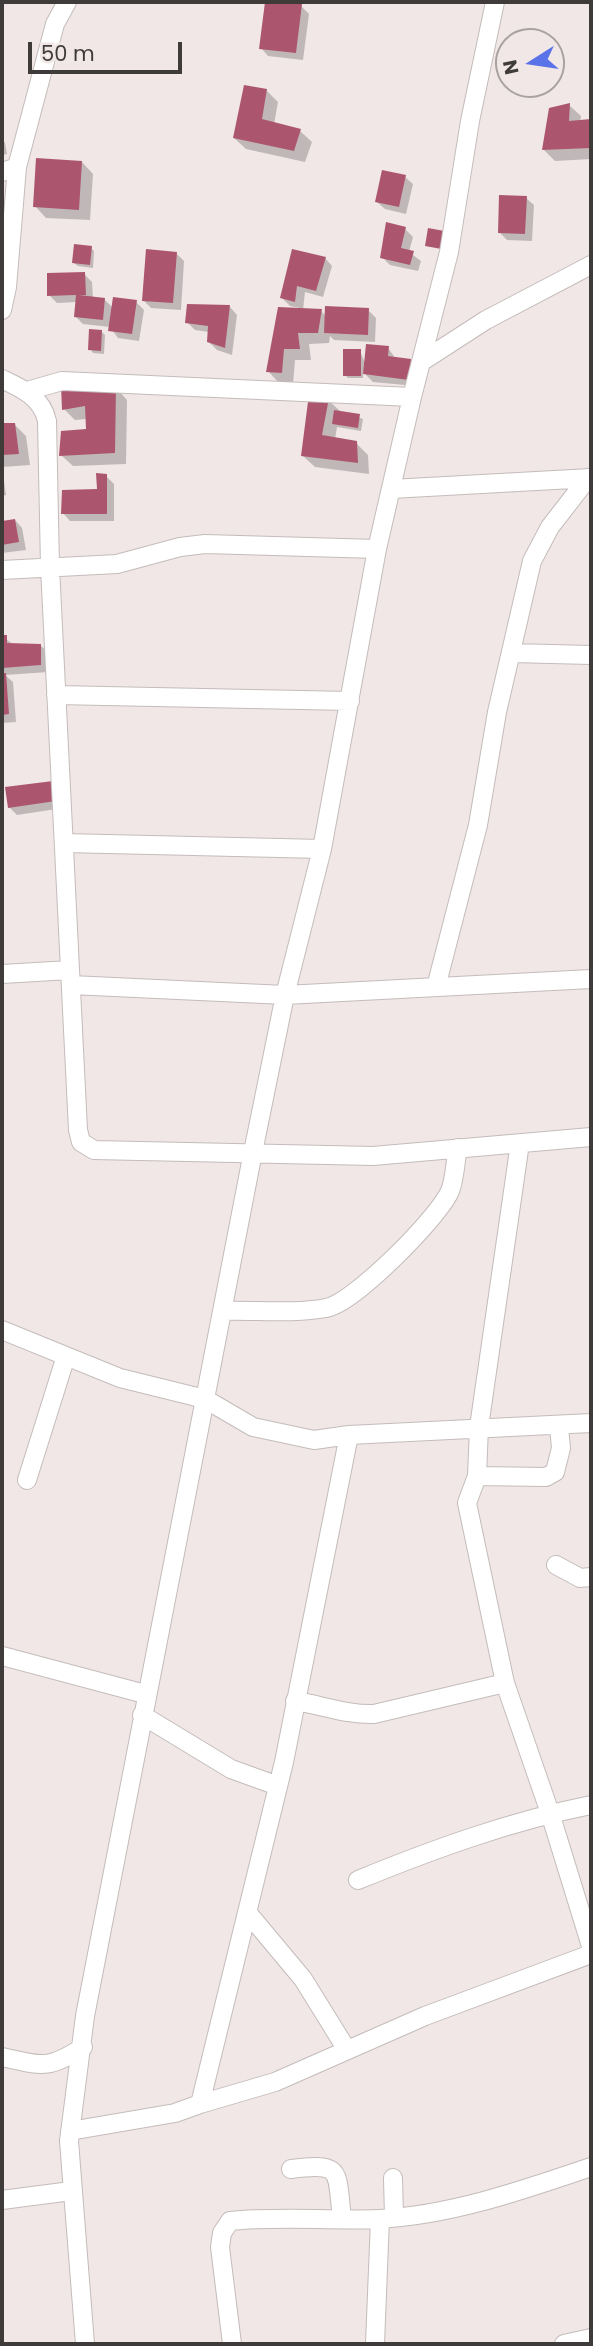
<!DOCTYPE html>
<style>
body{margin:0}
#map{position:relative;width:593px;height:2346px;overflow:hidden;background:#f0e7e6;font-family:Poppins,sans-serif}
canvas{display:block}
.frame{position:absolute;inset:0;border:4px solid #3e3b3a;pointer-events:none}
.north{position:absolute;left:495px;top:28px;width:70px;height:70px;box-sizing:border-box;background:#f0e7e6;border:2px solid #a9a2a1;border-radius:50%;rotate:258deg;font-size:19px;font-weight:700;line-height:28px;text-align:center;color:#3e3b3a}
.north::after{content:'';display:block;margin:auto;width:24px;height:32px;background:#5a73e9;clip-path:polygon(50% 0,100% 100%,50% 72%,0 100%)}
.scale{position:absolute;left:28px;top:42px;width:154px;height:32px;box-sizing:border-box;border:4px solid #3e3b3a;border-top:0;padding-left:9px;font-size:21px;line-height:24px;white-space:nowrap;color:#3e3b3a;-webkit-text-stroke:5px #f0e7e6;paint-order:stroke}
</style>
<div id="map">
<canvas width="593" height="2346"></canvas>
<div class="frame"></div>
<div class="north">N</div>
<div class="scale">50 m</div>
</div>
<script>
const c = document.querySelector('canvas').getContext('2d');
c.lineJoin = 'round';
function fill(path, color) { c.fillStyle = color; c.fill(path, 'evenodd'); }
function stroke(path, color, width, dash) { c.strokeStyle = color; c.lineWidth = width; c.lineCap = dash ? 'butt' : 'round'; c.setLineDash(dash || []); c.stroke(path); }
const shadow = new Path2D(`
 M267,2L301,6L309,14L303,60L268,56L261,48Z
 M266,90L278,102L274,124L300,131L312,142L305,162L246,149L234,138Z
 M569,105L581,116L580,122L591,121V159L555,161L544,150Z
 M2,139L5,143L7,154L2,155Z
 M82,162L93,174L90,220L46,218L35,206Z
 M405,177L413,184L406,214L385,209L377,202Z
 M526,198L534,205L532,241L507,240L499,232Z
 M405,229L413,237L409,252L421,261L418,271L390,265L382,257Z
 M91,248L94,251L93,268L78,266L74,263Z
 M177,254L184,261L181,310L151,308L143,300Z
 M325,258L332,266L323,297L305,292L303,310L321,311L327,317L368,310L376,318L375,342L334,340L330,336L329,343L309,344L311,360H295L293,384L279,383L268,371L300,308L290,306L282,298Z
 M84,274L92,282L93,299L105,300L113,308L136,302L144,310L139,341L118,338L110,327L83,324L76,317L77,302L57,303L49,295Z
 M230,307L237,315L232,355L217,350L209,342V332L195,330L187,322Z
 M102,332L105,335L104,354L93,353L90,349Z
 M388,348L396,359L410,361L418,368L416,386L373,382L363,372V378H348L345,375L360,351L366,365Z
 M116,388L127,400L126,464L73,466L61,455L88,431L87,419L75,420L64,409Z
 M328,400L340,411L363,419L361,431L337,427L335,439L356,443L368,455L369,474L315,467L303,456Z
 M14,424L26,436L30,465L2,467L6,495L2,496V425Z
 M106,476L114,484V521H70L63,513L99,491Z
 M15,520L22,528L26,550L2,553V522Z
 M2,636L14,645L41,646L49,653L48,672L5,675L13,682L16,722L2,723Z
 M61,790L63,808L17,815L9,807Z`);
const building = new Path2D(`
 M265,2L302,4L296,53L259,49Z
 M244,85L267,89L262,119L301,129L294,151L233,138Z
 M570,103L569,121L591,119V148L542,150L549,108Z
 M36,158L82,161L79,210L33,207Z
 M382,170L406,175L399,207L375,202Z
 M499,195L527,196L525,234L498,233Z
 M386,222L406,227L401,248L414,251L410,265L380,258Z
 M428,228L450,232L447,250L425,246Z
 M74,244L92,246L90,265L72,263Z
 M146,249L177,252L173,303L142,301Z
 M292,249L326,257L316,291L297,286L295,302L280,298Z
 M85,272L86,295H79L105,298L103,320L74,317L76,295L47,296V273Z
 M113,297L137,300L132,334L108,331Z
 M187,304L230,305L225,348L207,342L208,326L185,323Z
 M325,306L369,308L368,335L324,333Z
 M278,307L322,309L318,333H298L300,349H284L282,373L266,372Z
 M89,329L102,330L101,351L88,350Z
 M366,344L389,346L388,356L411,359L409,380L363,374Z
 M343,349H361V376H343Z
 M61,385L116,387L115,453L59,456L61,431L86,429L85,406L62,410Z
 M309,394L329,398L322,435L357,441L358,463L301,456Z
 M334,410L360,414L358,428L332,424Z
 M2,423H15L19,454L2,455Z
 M96,473L107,474V514H61L62,490L97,489Z
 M15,519L19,542L2,545V521Z
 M2,635H7V643L41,644V665L2,668Z
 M2,673H6L9,714L2,715Z
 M53,781L56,801L8,808L5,787Z`);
const street = new Path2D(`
 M2,172L17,167L55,24L67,2
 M2,310L7,287L17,167
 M421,362L486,320L591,265
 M2,379C21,388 42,397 47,421L50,567L78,1130L81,1142L94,1150L373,1156L591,1137
 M27,391L62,381L412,397
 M391,489L591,478
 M2,570L117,564L180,547L205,544L377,549
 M511,653L591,655
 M56,695L350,701
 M64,843L322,849
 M2,974L70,970
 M71,985L285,995L591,979
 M436,987L478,825L497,712L532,561L550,527L588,478
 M223,1311C256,1310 293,1314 326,1308C353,1304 439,1217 450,1191C455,1179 455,1162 458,1148
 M2,1330L120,1378L205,1399L253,1427L314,1440L349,1435L591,1423
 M559,1427L561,1448L555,1472L546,1477L477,1476L467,1503L505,1683L550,1813L591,1946
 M477,1476L479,1427L520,1143
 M27,1480L66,1356
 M556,1565L580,1578L591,1577
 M2,1656L145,1694
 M295,1701C321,1705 348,1715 374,1714L505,1683
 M142,1715L231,1769L278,1786
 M358,1880C434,1849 511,1821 591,1805
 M247,1912L303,1979L347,2050
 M2,2057C40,2065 47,2071 83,2047
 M200,2104L275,2082L425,2016L591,1954
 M70,2131L175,2113L200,2104L284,1762L349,1435
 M291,2169C344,2162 336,2171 342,2218
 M393,2178L394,2217
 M2,2200L71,2191
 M85,2344L69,2141L85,2016L253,1152L285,995L322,849L377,549L412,397L449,252L470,121L495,2
 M232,2344L220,2247L222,2233L230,2221C280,2216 330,2221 379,2219C452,2215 523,2190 591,2167
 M375,2344L380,2219
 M564,2344L591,2338`);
fill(shadow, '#0003');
fill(building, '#ac556f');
stroke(street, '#c4bcbb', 20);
stroke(street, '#fff', 18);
</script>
